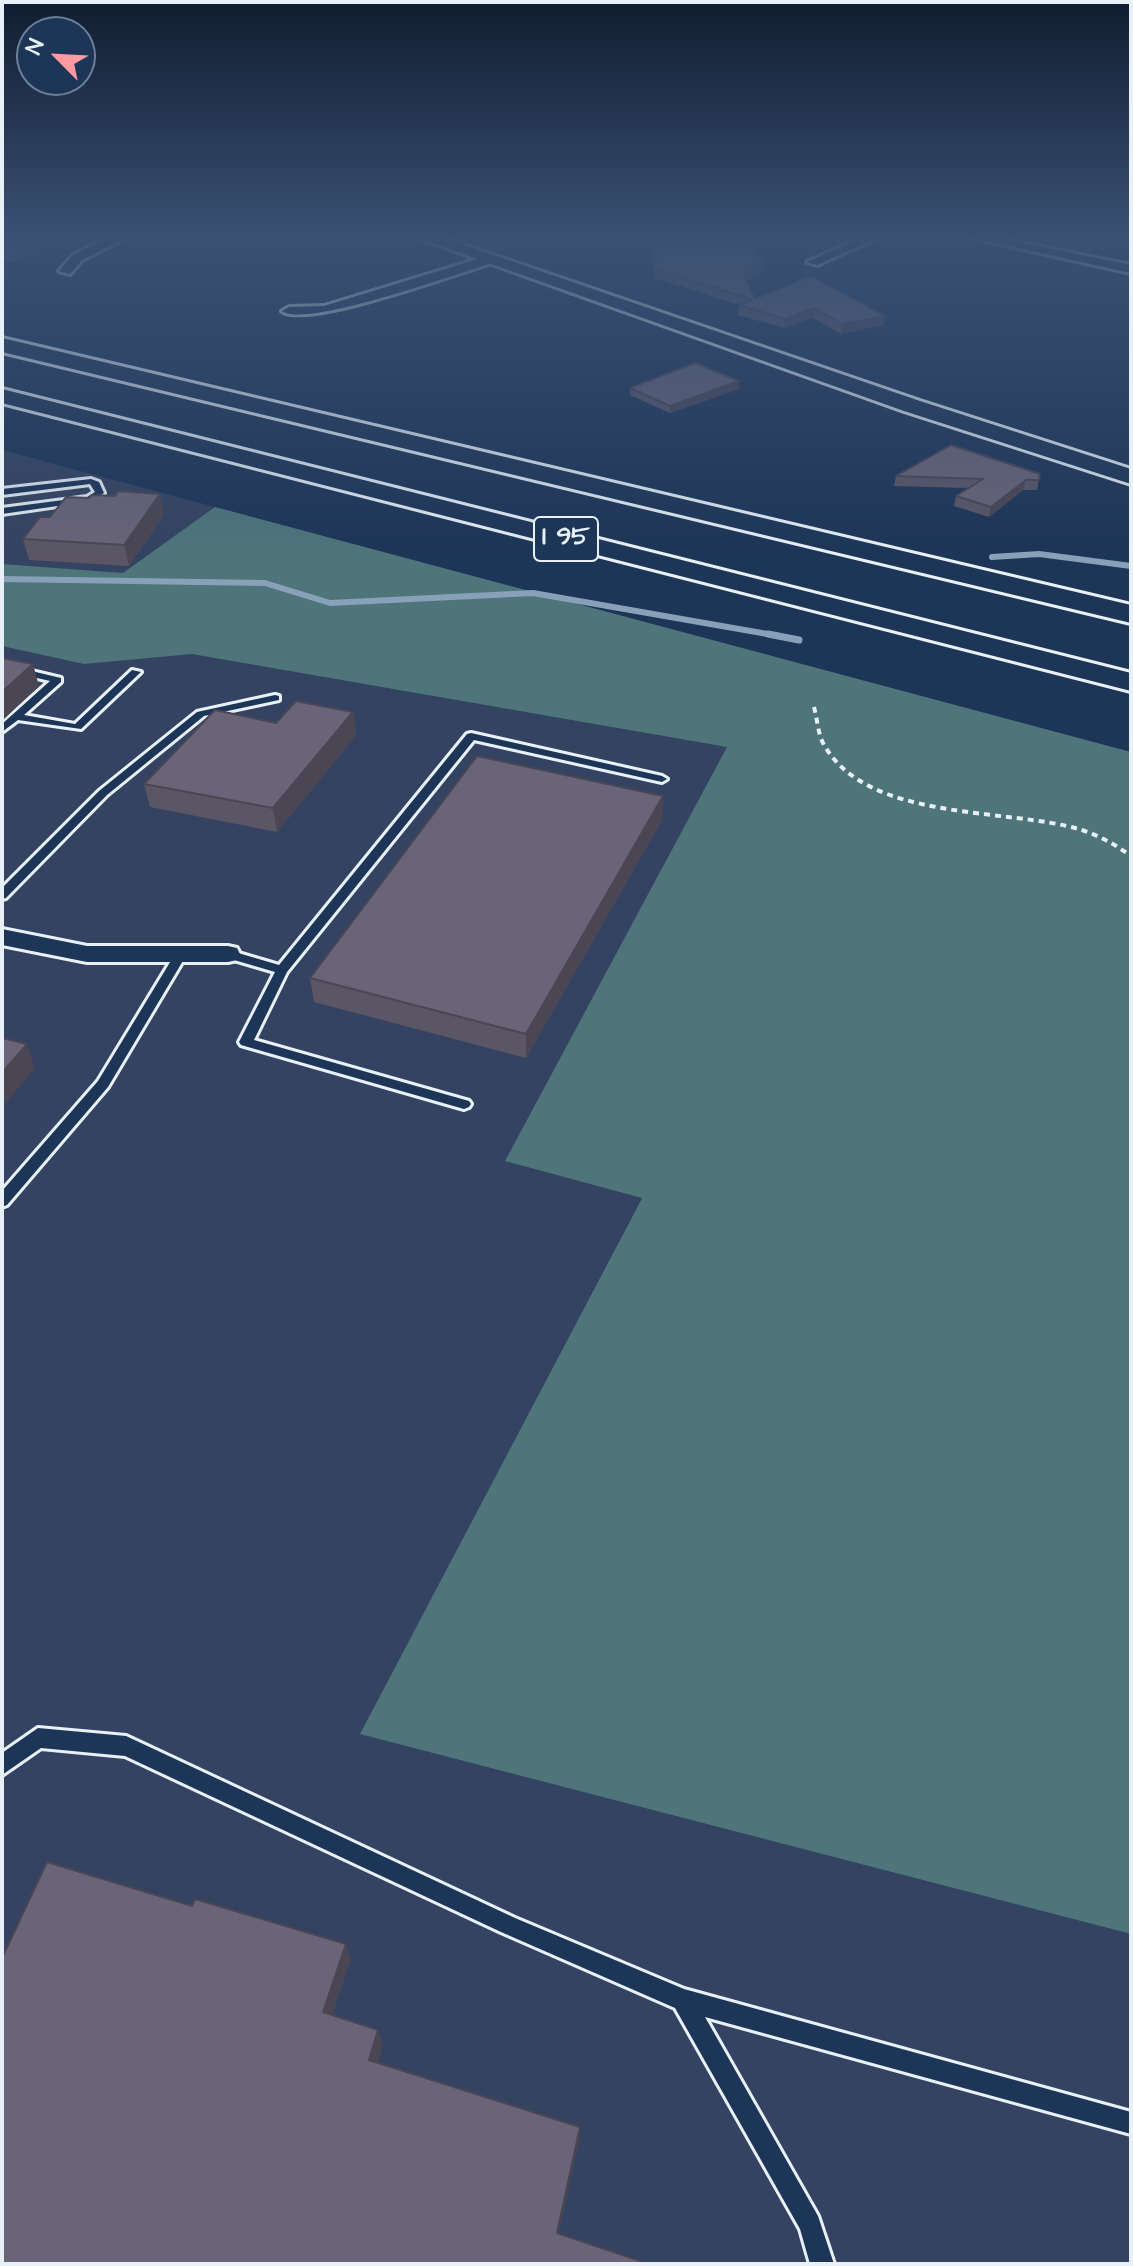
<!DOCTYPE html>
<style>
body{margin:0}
#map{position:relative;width:1133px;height:2266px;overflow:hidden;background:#1d3557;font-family:"Architects Daughter",sans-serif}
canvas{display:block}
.frame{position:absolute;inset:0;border:4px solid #e8f1f8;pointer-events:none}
.north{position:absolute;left:16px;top:16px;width:80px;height:80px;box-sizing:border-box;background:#1d3557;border:2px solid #6e8097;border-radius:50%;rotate:294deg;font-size:22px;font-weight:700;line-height:32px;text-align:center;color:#e8f1f8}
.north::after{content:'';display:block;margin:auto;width:28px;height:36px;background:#ff9aa2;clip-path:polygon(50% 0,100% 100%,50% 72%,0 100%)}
</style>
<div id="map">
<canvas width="1133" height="2266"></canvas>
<div class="frame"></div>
<div class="north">N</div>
</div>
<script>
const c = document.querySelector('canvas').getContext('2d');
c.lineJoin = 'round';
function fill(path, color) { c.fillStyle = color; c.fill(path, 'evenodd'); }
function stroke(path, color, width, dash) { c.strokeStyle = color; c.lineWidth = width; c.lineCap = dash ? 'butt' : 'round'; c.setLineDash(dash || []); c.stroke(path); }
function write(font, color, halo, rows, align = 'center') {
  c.font = font + ' "Architects Daughter",sans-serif'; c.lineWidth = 8; c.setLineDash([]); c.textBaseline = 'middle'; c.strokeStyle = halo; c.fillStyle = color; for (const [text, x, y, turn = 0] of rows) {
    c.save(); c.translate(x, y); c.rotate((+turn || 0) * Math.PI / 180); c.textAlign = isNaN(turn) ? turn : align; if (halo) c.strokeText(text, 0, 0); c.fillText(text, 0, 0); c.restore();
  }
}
const built = new Path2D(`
 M2,450L776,657L506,1161L642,1197L361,1733L1131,1934V2264H2Z`);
const green = new Path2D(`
 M215,507L1131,752V1934L360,1734L642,1198L505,1161L727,747L192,654L84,664L2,646V564L123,573Z`);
const streamFar1 = new Path2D(`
 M992,557L1039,554L1131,566
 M2,579L265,583L330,603L533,593L779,636`);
const stream = new Path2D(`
 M768,634L799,640`);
const path = new Path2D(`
 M814,707C817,718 818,733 823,743C866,823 1008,807 1082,830C1100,836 1116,845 1131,856`);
const service = new Path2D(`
 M91,479L99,482L104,493L92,501L2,514V508L87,497L95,492L90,484L2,495V489Z
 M2,664L61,678V682L24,715L75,724L132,670L141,672L81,729L18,720L2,732V724L50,681L2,670Z
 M275,695L279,696V700L204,716L107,795L6,898L2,899V888L99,791L197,712Z
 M471,733L662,776L667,779L662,782L474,740L287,972L254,1040L469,1101L471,1104L469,1107L464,1109L241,1045L239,1042L275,972L224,957L222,954L224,951L228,950L279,965L467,734Z
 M181,950L187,954L108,1087L7,1205L2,1207V1191L98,1081L175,954Z
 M38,1728L126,1736L515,1918L684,1989L1131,2112V2134L705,2017L818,2216L834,2264H810L800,2229L675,2008L501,1932L125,1756L41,1748L2,1775V1753Z`);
const minor = new Path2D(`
 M115,236H130L82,260L70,274L59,271L74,254Z
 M865,236H881L817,265L807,262Z
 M965,236H987L1131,265V273Z
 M491,255L495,256V262C461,272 306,329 282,311L289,307L324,306Z
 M2,929L87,946H228L237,948L240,954L237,960L228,962H87L2,945Z`);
const secondary = new Path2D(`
 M413,236H438L920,401L1131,469V484L904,411Z`);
const motorway = new Path2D(`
 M2,338L1131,605V623L2,352Z
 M2,389L1131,673V691L2,403Z`);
const wall = new Path2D(`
 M2,236H74L13,263L2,261Z
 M649,236H747L755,255L766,261L765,270L747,281L755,299L811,276L884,325L841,334L813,318L784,328L738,315L739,305L655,278Z
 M630,388L739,389L670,413L630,395Z
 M1040,474L1037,490H1023L989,517L954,506L956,496L968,488L894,486L896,476Z
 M164,514L129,566L29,560L23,539L50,517Z
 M353,712L356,735L277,832L150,807L144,784L276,723Z
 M663,796L662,820L526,1058L314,1002L310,978Z`);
const shadedWall = new Path2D(`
 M58,236H74L13,263L12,256Z
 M756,245L755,254L750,251Z
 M766,261L765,270L742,283L743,274Z
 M814,308L813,318L784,328L785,319Z
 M885,316L884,325L841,334L842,324Z
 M739,381V389L670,413V406Z
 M1026,480L1023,490L989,517L991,507Z
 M160,494L164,514L129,566L124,545Z
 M33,664L39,686L2,721V692Z
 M353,712L356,735L277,832L273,808Z
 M663,796L662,820L526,1058V1034Z
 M27,1044L35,1068L2,1108V1073Z
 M346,1944L351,1959L329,2025L323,2012Z
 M378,2030L383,2043L375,2073L369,2060Z
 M580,2127V2137L557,2241V2233Z`);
const building = new Path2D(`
 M2,236H58L12,256L2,254Z
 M651,236H747L756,245L750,251L766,261L743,274L755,299L811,276L885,316L842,324L814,308L785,319L739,305L752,300L656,268Z
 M695,363L739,381L670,406L630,388Z
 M951,445L1040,474L1039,480H1026L991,507L956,496L983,479L896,476Z
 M118,491L160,494L124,545L23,539L40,517H50L66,497L89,498L92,495L115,496Z
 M2,658L33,664L2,692Z
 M296,701L353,712L273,808L144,784L215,710L276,723Z
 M477,756L663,796L526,1034L310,978Z
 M2,1038L27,1044L2,1073Z
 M47,1862L192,1906L195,1899L346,1944L323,2012L378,2030L369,2060L580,2127L557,2233L649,2264H2V1958Z`);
const shields = [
 [566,539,64]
];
const shieldNames = [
 ["I 95",566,539]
];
fill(built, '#344361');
fill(green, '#4d757a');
stroke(streamFar1, '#89a0b9', 6);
stroke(stream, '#89a0b9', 7);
stroke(service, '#e8f1f8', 6);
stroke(minor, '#e8f1f8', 6);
stroke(secondary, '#e8f1f8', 6);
stroke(motorway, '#e8f1f8', 6);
stroke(path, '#e8f1f8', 4, [6, 5]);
fill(service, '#1d3557');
fill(minor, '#1d3557');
fill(secondary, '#1d3557');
fill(motorway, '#1d3557');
fill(wall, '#5a5666');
fill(shadedWall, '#4a4653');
fill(building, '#696477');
stroke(building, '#4a4653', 2);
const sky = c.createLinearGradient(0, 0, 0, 553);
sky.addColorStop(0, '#101d30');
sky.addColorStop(0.43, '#3a5174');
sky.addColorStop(1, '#3a517400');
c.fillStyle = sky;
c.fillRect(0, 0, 1133, 553);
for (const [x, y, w] of shields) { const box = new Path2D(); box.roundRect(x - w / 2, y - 22, w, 44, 6); c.fillStyle = '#1d3557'; c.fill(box); stroke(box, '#e8f1f8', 2); }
write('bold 26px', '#e8f1f8', null, shieldNames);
</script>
